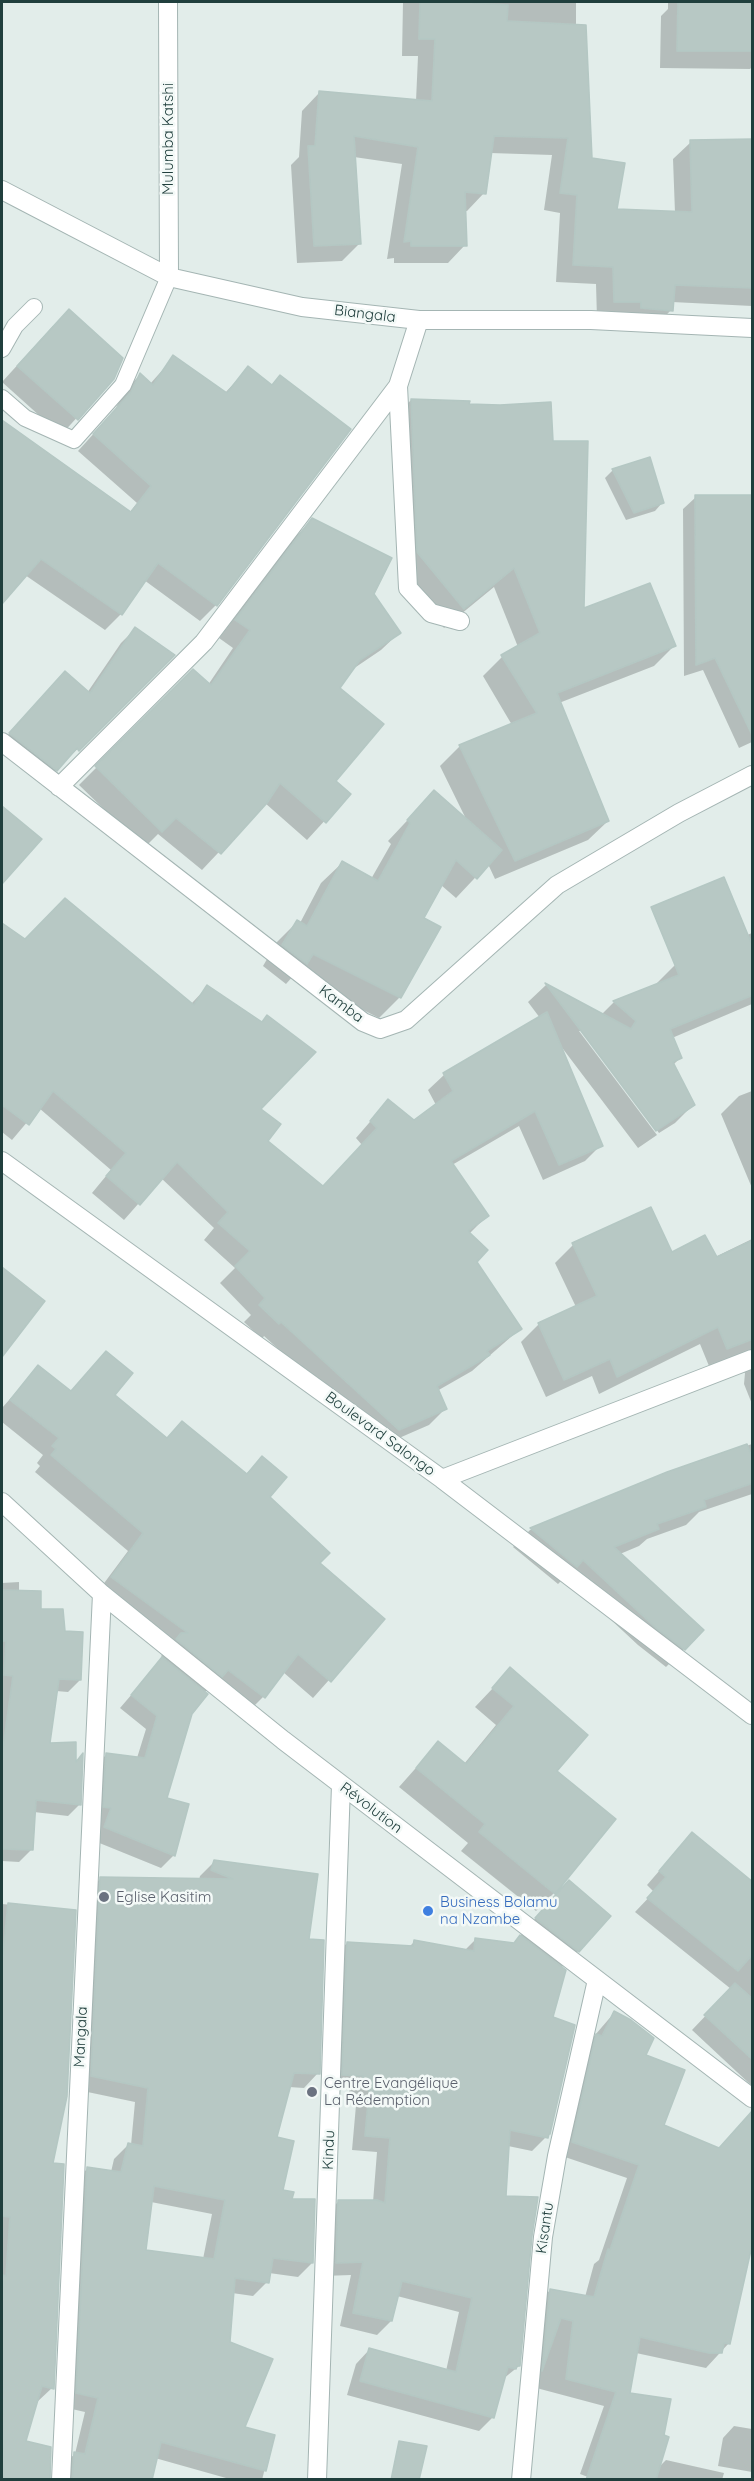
<!DOCTYPE html>
<meta charset="utf-8">
<style>
body{margin:0}
#map{position:relative;width:754px;height:2481px;overflow:hidden;background:#e2edea;font-family:Quicksand,sans-serif}
canvas{display:block}
.frame{position:absolute;inset:0;border:3px solid #203f3d;pointer-events:none}
</style>
<div id="map">
<canvas width="754" height="2481"></canvas>
<div class="frame"></div>
</div>
<script>
const c = document.querySelector('canvas').getContext('2d');
c.lineJoin = 'round';
function fill(path, color) { c.fillStyle = color; c.fill(path, 'evenodd'); }
function stroke(path, color, width, dash) { c.strokeStyle = color; c.lineWidth = width; c.lineCap = dash ? 'butt' : 'round'; c.setLineDash(dash || []); c.stroke(path); }
function write(font, color, halo, rows, align = 'center') {
  c.font = font + ' Quicksand,sans-serif'; c.lineWidth = 5; c.setLineDash([]); c.textBaseline = 'middle'; c.strokeStyle = halo; c.fillStyle = color; for (const [text, x, y, turn = 0] of rows) {
    c.save(); c.translate(x, y); c.rotate((+turn || 0) * Math.PI / 180); c.textAlign = isNaN(turn) ? turn : align; if (halo) c.strokeText(text, 0, 0); c.fillText(text, 0, 0); c.restore();
  }
}
const shadow = new Path2D(`
 M403,2H576V26L591,160L616,211L675,213L673,159L691,142L752,141V306L672,302L671,310L654,328L597,319L596,284L556,282L560,213L544,210L552,155L490,153L484,193L467,211H464L465,245L448,263H394V258L387,259L402,164L354,157L360,243L342,261L297,263L291,165L299,157L302,111L319,93L416,101L418,56H402Z
 M668,2H752V67L750,69L660,68L661,16L668,9Z
 M53,326L113,378L61,435L2,382Z
 M174,357L225,393L248,368L271,386L349,429L216,605L200,621L144,580L121,614L105,630L25,575L2,602V422L129,513L137,503L78,451L115,410L124,391L140,375L150,384Z
 M411,400L468,406L551,443L583,610L674,646L654,666L559,703L608,821L588,840L495,879L488,864L456,898L441,885L422,918L439,928L400,997L379,1018L294,975L286,984L263,966L277,942L297,922L300,923L321,883L342,863L371,879L391,844L388,841L434,792L467,821L440,766L460,746L512,725L483,676L502,657L518,647L494,587L444,628L398,572L392,420Z
 M613,470L662,503L655,511L626,520L605,478Z
 M696,497L752,498V742L739,748L703,670L684,676L683,509Z
 M312,520L372,594L399,633L381,650L350,671L338,688L334,781L349,794L307,840L265,803L202,870L158,834L144,848L79,785L193,671L208,685L233,648L219,638L295,537Z
 M135,629L173,655L42,784L2,742L51,687L87,693L121,643Z
 M2,808L40,839L2,882Z
 M2,925L25,940L191,1004L207,987L258,1110L266,1141L322,1187L362,1145L356,1138L388,1101L413,1122L436,1105L428,1090L444,1075L540,1018L528,1002L546,985L601,1015L614,1002L658,985L657,983L675,965L752,933V1004L672,1038L680,1058L673,1065L693,1105L675,1123L659,1133L583,1031H579L657,1135L638,1148L560,1045L601,1145L585,1161L543,1180L519,1126L452,1165L487,1216L469,1234L475,1262L520,1329L472,1371L437,1391L445,1409L429,1425L383,1445L264,1336L262,1339L244,1322L251,1315L220,1283L235,1268L204,1240L214,1228L161,1178L124,1220L92,1193L111,1170L39,1108L12,1140L2,1132Z
 M752,1091V1188L721,1114L739,1096Z
 M752,1239V1404L744,1384L745,1373L736,1366H709L700,1344L599,1394L592,1376L546,1397L521,1342L539,1324L576,1307L555,1263L573,1245L715,1257Z
 M2,1269L43,1302L2,1353Z
 M106,1353L112,1395L166,1439L182,1423L245,1475L262,1458L268,1497L318,1564L383,1619L313,1698L283,1672L263,1697L247,1713L211,1686L204,1693L191,1713L165,1799L174,1855L161,1868L92,1840L94,1767L106,1755L137,1758L146,1729L120,1708L163,1658L161,1656L165,1652L96,1594L128,1551L35,1472L40,1466L37,1463L43,1455L2,1422V1408L38,1367L70,1392Z
 M752,1444V1494L699,1512L686,1525L647,1539L639,1546L620,1554L684,1649L666,1667L638,1645L565,1577L558,1584L513,1547L530,1530L668,1473Z
 M19,1582V1592L63,1633L80,1680L68,1692L56,1691L48,1744L75,1764L80,1804L68,1816L34,1812L31,1850L19,1862L2,1861V1583Z
 M511,1669L555,1771L554,1893L536,1911L461,1851L468,1843L399,1787L438,1743L464,1764L496,1725L475,1707Z
 M679,1848L752,1933V2086L692,2030L731,1989L635,1912L654,1892L647,1885Z
 M214,1862L307,1941L318,2073L304,2088L289,2087L275,2138L281,2191L290,2200L312,2263L298,2277L269,2273L267,2282L253,2296L232,2293L228,2343L243,2428L273,2436L262,2480H226V2478L155,2458L150,2480H60V2467L75,2454L85,2412L63,2407L73,2183L87,2169L111,2172L114,2159L128,2145H131L135,2102L78,2090L87,1892L101,1878L199,1880L200,1876ZM151,2202L212,2214L203,2259L144,2251Z
 M554,1897L578,1951L561,1968L551,2017L546,2137L532,2151L508,2146L505,2197L530,2236L519,2366L503,2379L493,2417L479,2431L347,2395L356,2364L369,2350L446,2371L459,2312L397,2296L391,2321L377,2335L340,2326L351,2275L323,2276L325,2215L339,2201L373,2202L377,2152L352,2150L357,2094L349,2093V2089L329,2088L334,1957L347,1943L409,1947L415,1941L464,1951L475,1940L513,1944Z
 M2,1904L75,1911L51,2164L52,2388L36,2403L25,2443L49,2480H2Z
 M614,2013L644,2056L662,2126L718,2149L752,2112V2249L748,2254L729,2343L706,2368L636,2353L628,2394L658,2468L666,2460L724,2473L722,2480H596L580,2474L604,2406L529,2386L537,2304L550,2290L585,2297L594,2264L599,2260L627,2178L559,2155L583,2049Z
 M734,2426L752,2429V2472L718,2466L723,2438Z`);
const building = new Path2D(`
 M420,2H473V3L508,5L507,21L586,25L592,158L625,163L617,209L692,212L690,140L753,139V288L675,285L673,311L641,308V302H614L613,267L573,265L577,195L560,193L568,138L494,136L486,194L465,192L467,246H411V241L404,242L418,147L354,136L361,244L314,246L308,146H315L319,91L432,101L435,39H419Z
 M678,2H753V51H677Z
 M69,309L123,358L114,379L78,420L17,366Z
 M173,355L227,393L248,366L272,385L280,375L351,429L217,606L158,563L122,615L41,559L2,604V420L131,512L151,486L93,434L131,392L140,373L153,385Z
 M411,399L470,401L469,404L500,405L551,402L553,441H588L584,608L650,583L676,646L557,693L609,821L515,861L459,745L537,713L501,655L540,633L514,568L464,609L417,552Z
 M650,457L664,503L634,513L612,469Z
 M695,495H753V737L715,658L696,665Z
 M312,518L392,558L374,594L401,633L360,660L340,688L384,724L336,781L351,794L326,823L280,783L267,803L221,854L176,818L162,832L95,766L193,669L211,685L250,630L235,620Z
 M135,627L175,655L79,751L77,748L57,771L9,733L65,671L90,693Z
 M434,790L502,850L477,879L456,860L424,918L441,927L401,998L313,954L307,964L282,945L297,920L307,926L342,861L378,881L410,823L407,820Z
 M2,806L42,839L2,884Z
 M724,877L753,947V995L670,1029L682,1058L673,1062L695,1105L656,1131L545,983L631,1029L636,1021L613,1001L679,975L651,907Z
 M65,898L194,1005L207,985L262,1022L267,1015L316,1052L261,1109L281,1124L268,1141L323,1186L377,1128L370,1121L388,1099L414,1120L453,1091L443,1073L547,1012L603,1146L559,1165L535,1111L451,1161L489,1216L468,1231L488,1250L477,1262L522,1329L487,1351L490,1355L437,1386L447,1409L399,1430L281,1322L279,1324L259,1305L265,1298L235,1266L250,1251L218,1223L228,1212L177,1162L140,1205L106,1176L126,1153L53,1091L29,1125L2,1105V923L25,939Z
 M651,1207L672,1252L705,1235L717,1257L753,1240V1339L727,1349L718,1327L617,1377L610,1359L564,1380L538,1323L597,1296L572,1243Z
 M2,1267L45,1301L2,1357Z
 M106,1351L133,1373L115,1395L167,1438L182,1421L247,1474L262,1456L287,1477L270,1497L330,1553L320,1563L385,1619L331,1682L298,1654L265,1698L228,1670L222,1677L176,1639L181,1633H188L111,1577L143,1533L51,1455L56,1449L52,1446L59,1438L10,1400L38,1365L71,1391Z
 M747,1444L753,1460V1483L704,1500L706,1507L657,1524L659,1529L614,1547L704,1630L685,1650L656,1628L583,1560L577,1567L530,1528L667,1472Z
 M2,1590L41,1591V1609H63L65,1631L83,1632L81,1680L59,1679L50,1743L76,1742V1762L83,1753L81,1805L36,1800L33,1850L2,1849V1755L13,1676L4,1675L6,1641H2Z
 M162,1657L208,1694L192,1714L167,1798L189,1804L175,1856L104,1827L111,1808L103,1807L106,1753L145,1758L157,1716L131,1695Z
 M510,1667L588,1735L557,1771L616,1819L555,1894L479,1832L485,1824L416,1768L438,1741L466,1764L514,1706L492,1688Z
 M692,1832L753,1882V1954L738,1971L647,1898L666,1877L659,1871Z
 M214,1860L318,1874L309,1939L324,1940L320,2074L294,2073L277,2137L294,2141L283,2190L294,2192L292,2199H315L313,2263L273,2258L269,2283L235,2278L230,2342L273,2359L245,2427L275,2435L266,2471L161,2442L152,2480H72L74,2452L85,2454L98,2398L76,2393L87,2167L121,2172L128,2143L143,2146L148,2088L91,2076L100,1877L233,1879L211,1870ZM154,2186L225,2200L214,2259L146,2250Z
 M569,1880L611,1916L579,1952L535,1918Z
 M8,1903L76,1910L67,2096L53,2163L64,2164L54,2389L42,2386L26,2441L51,2447L50,2480H2V2275L6,2276L10,2217L2,2216V1953L3,1954Z
 M520,1935L566,1970L553,2017L575,2025L550,2134H549L548,2138L510,2130L506,2196L538,2197L532,2236L520,2366H517L516,2369L508,2367L494,2418L360,2381L369,2348L456,2372L472,2298L402,2281L392,2321L353,2313L363,2262L336,2263L338,2200H377L385,2203L390,2138L365,2136L370,2081L362,2080L363,2076L342,2075L347,1942L413,1946L414,1940L474,1951L475,1938L514,1943Z
 M735,1983L753,1999V2060L704,2015Z
 M614,2011L631,2020L654,2038L646,2055L685,2070L664,2125L719,2148L753,2110V2241L730,2344L724,2343L722,2353H709L640,2337L630,2393L671,2399L664,2435L669,2437L656,2480H586L616,2392L566,2379L573,2321L561,2318L542,2371L550,2289L594,2297L608,2249L610,2250L639,2165L572,2142L596,2034L602,2036Z
 M399,2441L427,2446L419,2480H391Z`);
const service = new Path2D(`
 M2,349L15,326L34,307
 M2,398L25,418L74,440L123,385L169,277`);
const minor = new Path2D(`
 M2,190L169,277
 M398,386L408,588L431,613L460,621
 M2,742L363,1022L380,1029L406,1020L557,885L679,813L752,775
 M59,787L204,642L398,386L419,320
 M2,1161L442,1479L752,1715
 M442,1479L752,1359
 M2,1502L102,1594L283,1740L752,2098
 M61,2480L102,1594
 M317,2480L341,1785
 M521,2480L543,2237L557,2156L597,1980`);
const tertiary = new Path2D(`
 M168,2L169,277L302,307L419,320H591L752,328`);
const markers = [
 [104,1897,6,"#6b7280"],
 [428,1911,6,"#3f7fe0"],
 [312,2092,6,"#6b7280"]
];
const streetNames = [
 ["Mulumba Katshi",168,139,-90],
 ["Biangala",365,314,7],
 ["Kamba",341,1004,37],
 ["Boulevard Salongo",380,1434,36],
 ["Révolution",371,1808,37],
 ["Mangala",81,2037,-87],
 ["Kindu",329,2150,-88],
 ["Kisantu",545,2228,-82]
];
const worshipNames = [
 ["Eglise Kasitim",116,1897],
 ["Centre Evangélique",324,2083],
 ["La Rédemption",324,2100]
];
const shopNames = [
 ["Business Bolamu",440,1902],
 ["na Nzambe",440,1919]
];
fill(shadow, '#0003');
fill(building, '#b7c8c4');
stroke(building, '#b4c7c3', 1.5);
stroke(service, '#a4b5b3', 18);
stroke(minor, '#a4b5b3', 20);
stroke(tertiary, '#a4b5b3', 20);
stroke(service, '#fff', 16);
stroke(minor, '#fff', 18);
stroke(tertiary, '#fff', 18);
for (const [x, y, r, color] of markers) { const dot = new Path2D(); dot.arc(x, y, r, 0, 2 * Math.PI); c.fillStyle = color; c.fill(dot); stroke(dot, '#f3f9f7', 2); }
write('15px', '#203f3d', '#f3f9f7', streetNames);
write('15px', '#5b616d', '#f3f9f7', worshipNames, 'left');
write('15px', '#366cbe', '#f3f9f7', shopNames, 'left');
</script>
